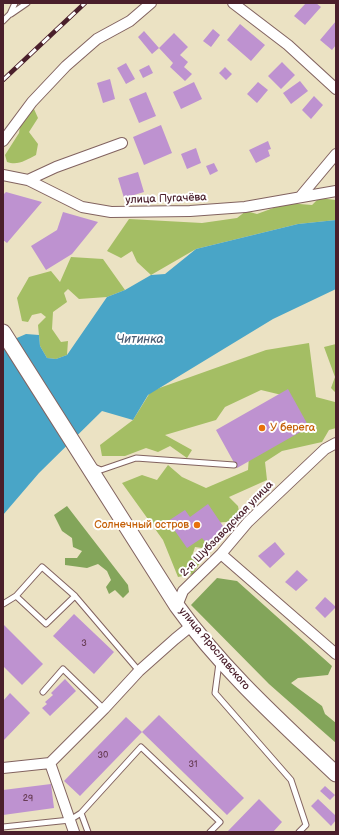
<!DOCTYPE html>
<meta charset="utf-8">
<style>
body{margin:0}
#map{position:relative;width:339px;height:835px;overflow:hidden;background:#ebe2c3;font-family:"Balsamiq Sans",sans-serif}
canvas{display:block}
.frame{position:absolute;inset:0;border:4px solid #4a1f2b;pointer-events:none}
</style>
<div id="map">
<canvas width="339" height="835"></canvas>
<div class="frame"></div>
</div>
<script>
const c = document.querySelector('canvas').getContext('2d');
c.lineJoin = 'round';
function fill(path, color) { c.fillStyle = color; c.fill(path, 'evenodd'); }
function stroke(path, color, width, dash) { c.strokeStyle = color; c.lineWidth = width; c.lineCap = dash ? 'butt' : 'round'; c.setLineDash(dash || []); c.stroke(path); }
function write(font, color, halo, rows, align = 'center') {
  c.font = font + ' "Balsamiq Sans",sans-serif'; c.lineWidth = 4; c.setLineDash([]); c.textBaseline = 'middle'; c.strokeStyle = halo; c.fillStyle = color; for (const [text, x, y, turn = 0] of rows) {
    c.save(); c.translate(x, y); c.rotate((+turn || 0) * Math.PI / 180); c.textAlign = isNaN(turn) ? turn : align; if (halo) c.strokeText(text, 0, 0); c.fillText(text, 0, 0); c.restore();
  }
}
const green = new Path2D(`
 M28,108L34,109L38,118L29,132L38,144L36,155C26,160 18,166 7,162L5,155L19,133L20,126Z
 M319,198L336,200V220L298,224L196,249L151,275L137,262L132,251L121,258L107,251L129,219L202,223L237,218L246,211L257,214L287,203L312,205Z
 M71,257L103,259L125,290L107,297L79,299L68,289L64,293L67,302L53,312L52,329L61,342L68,341L67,355L56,359L47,358L40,346L38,325L46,317L41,313L32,315L28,322L22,321L17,298L29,277L51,271L60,282Z
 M309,343L316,397L335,402L336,407V428L329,430L322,442L282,451L265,462L267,480L229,497L238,506L240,517L235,523C220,520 214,523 205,534L211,541L209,549L195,547L192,556L201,561L193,574L178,577L163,540L122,483L142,475L157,480L168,465L182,477L206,488L248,470L249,456L290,397L261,390L225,407L216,420L165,435L192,450L187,458L170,446L158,452L146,448L125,456H102L100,445L133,420L151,391L266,350Z
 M336,344V393L331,388L335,377L324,347Z`);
const forest = new Path2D(`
 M67,506L128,585L129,592L123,598L115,590L109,594L106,587L111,580L107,571L98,564L87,568L65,565V558H77L82,551L73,547L72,538L62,531L54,515Z
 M217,578L237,581L332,666L328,675L298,678L291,683L322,706L325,714L336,723V743L269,684L191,605Z`);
const water = new Path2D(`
 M336,220V289L273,319L148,395L133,420L102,411L39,473L3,515V344L26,334L39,335L40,346L47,358L56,359L67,355L107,297L125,290L151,275L165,274L196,249L298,224Z`);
const building = new Path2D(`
 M306,3H316L321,7L305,25L294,16Z
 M336,21V45L332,50L320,40Z
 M240,24L265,45L251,61L227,40Z
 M213,29L220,35L211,47L203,41Z
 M144,31L159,48L174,33L188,47L180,55L188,62L184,67L192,74L185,81L170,67L173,63L159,48L152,54L138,37Z
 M282,62L295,75L281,89L268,76Z
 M126,63L135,79L126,84L117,68Z
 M149,65L153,73L143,78L139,70Z
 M225,67L232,74L226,80L219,73Z
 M110,79L115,99L103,103L97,83Z
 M300,81L308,91L291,104L283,93Z
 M194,82L202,99L181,109L173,92Z
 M258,82L268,90L257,103L247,94Z
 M146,92L156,116L139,123L129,99Z
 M314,96L323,105L311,119L302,110Z
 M161,125L172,153L144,165L133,137Z
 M268,141L271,149L268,150L270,156L256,163L249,150Z
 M196,148L201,163L187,169L181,154Z
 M214,163L218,171L210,175L206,166Z
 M138,172L144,192L124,198L118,178Z
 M6,192L42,202L7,243L3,240V193L4,194Z
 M63,212L98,222L72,254L46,270L31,246L57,230Z
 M288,389L309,427L237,468L216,430Z
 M208,504L225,529L206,543L202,538L187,548L168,521L185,510L190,517Z
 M275,542L285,554L270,568L258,556Z
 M297,570L308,580L296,591L285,582Z
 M325,597L336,607L325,618L315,608Z
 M74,614L114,652L94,674L53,636Z
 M3,624L43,664L22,685L3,666Z
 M65,679L76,691L50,716L42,708L47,704L45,702L53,695L51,693Z
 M10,693L30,713L3,741V701Z
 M159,715L244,798L227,815L142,732Z
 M126,717L142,732L80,796L64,781Z
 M51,784L54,808L3,815V790Z
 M325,786L335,795L330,800L320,791Z
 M259,799L282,822L273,832H227Z
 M318,799L336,816V820L331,826L311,806Z`);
const service = new Path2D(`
 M11,14L27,3
 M3,21L10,14L15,3
 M94,467L101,470L136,458L234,465
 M75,596L42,567L16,596L46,624L75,596L139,671
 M3,604L16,596
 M219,663L215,693L291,780L306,825L299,832
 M43,692L63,669L104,709
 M81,813L141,747L220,822L210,832
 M3,827L70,820L81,813L88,832`);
const minor = new Path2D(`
 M233,3L288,45L336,89
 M3,141L32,102L66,66L97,39L130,21L151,3
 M3,175L28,180L82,207L111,212L190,211L245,207L336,191
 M28,180L56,167L122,143
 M300,197L336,154
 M221,554L336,654
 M177,606L183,591L221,554L248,522L325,449L336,443
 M50,763L74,832
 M3,768L50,763L104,709L139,671L175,639L191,626`);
const primary = new Path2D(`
 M3,332L177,606C222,669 280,721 336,774`);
const rail = new Path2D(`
 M3,80L85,3`);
const markers = [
 [262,428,4,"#e8710a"],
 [197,525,4,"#e8710a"]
];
const numberNames = [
 ["3",84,644],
 ["30",103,756],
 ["31",193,765],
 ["29",28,799]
];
const streetNames = [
 ["улица Пугачёва",166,199,-2],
 ["2-я Шубзаводская улица",227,529,-46],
 ["улица Ярославского",214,649,50]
];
const foodNames = [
 ["У берега",270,428],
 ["Солнечный остров",189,525,"right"]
];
const waterNames = [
 ["Читинка",140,340]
];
fill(green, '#a4be64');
fill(forest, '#83a55a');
fill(water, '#49a5c7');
fill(building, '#be92d0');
stroke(service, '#826360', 7);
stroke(minor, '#826360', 12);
stroke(primary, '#826360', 17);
stroke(service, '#fff', 5);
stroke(minor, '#fff', 10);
stroke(primary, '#fff', 15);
stroke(rail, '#4a1f2b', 4.5);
stroke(rail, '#fff', 3, [9]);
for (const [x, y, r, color] of markers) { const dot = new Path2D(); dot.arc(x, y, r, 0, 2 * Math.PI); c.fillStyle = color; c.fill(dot); stroke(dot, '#fff', 1.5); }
write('9px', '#673c54', null, numberNames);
write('11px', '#4a1f2b', '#fff', streetNames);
write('11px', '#c56008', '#fff', foodNames, 'left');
write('italic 12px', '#4a5b71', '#fff', waterNames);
</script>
